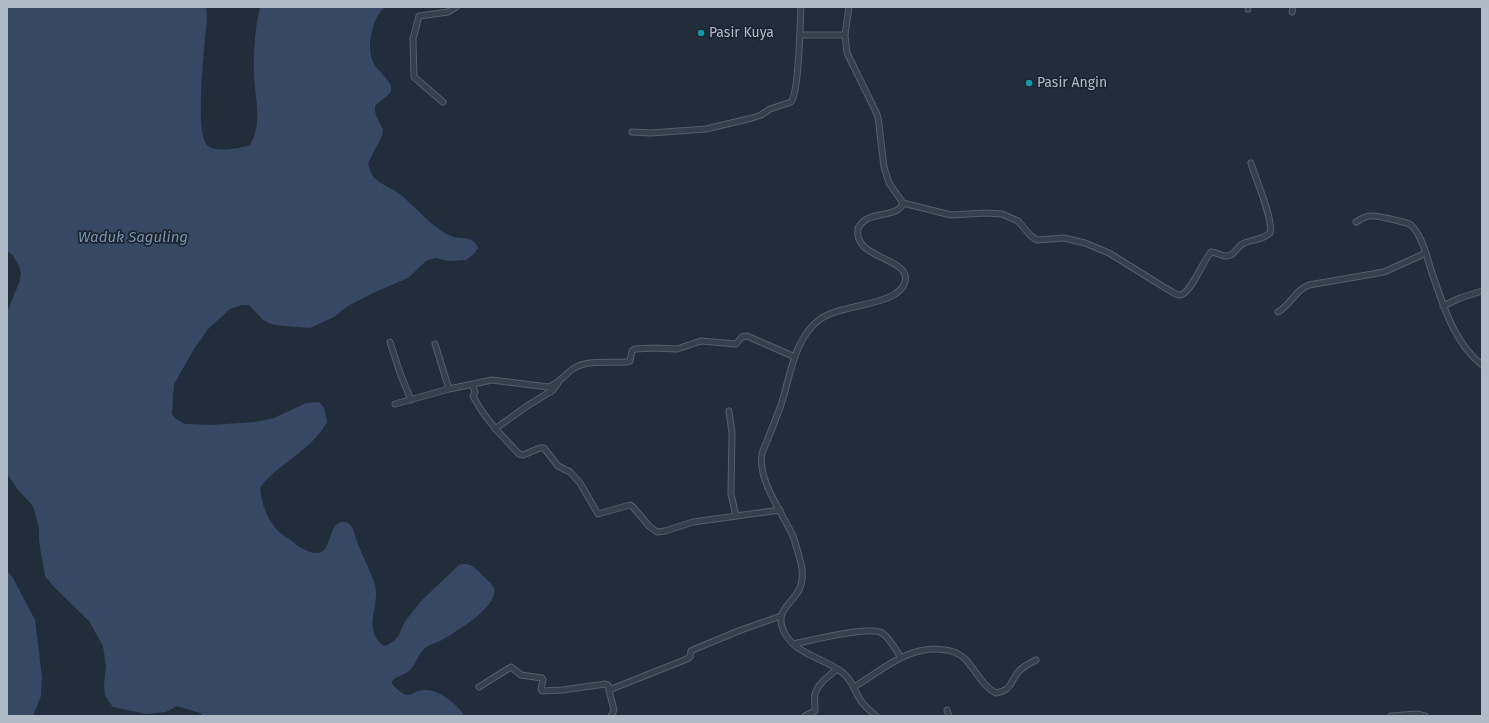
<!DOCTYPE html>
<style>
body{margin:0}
#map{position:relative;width:1489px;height:723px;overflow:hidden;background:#222d3b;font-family:"Fira Sans",sans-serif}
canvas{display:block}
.frame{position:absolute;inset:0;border:8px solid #b1bac7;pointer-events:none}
</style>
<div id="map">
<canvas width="1489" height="723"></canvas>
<div class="frame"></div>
</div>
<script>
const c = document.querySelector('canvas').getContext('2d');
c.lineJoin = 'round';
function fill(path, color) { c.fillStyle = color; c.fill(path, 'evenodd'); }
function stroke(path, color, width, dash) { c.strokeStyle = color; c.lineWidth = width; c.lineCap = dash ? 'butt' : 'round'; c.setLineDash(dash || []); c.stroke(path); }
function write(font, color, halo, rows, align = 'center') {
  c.font = font + ' "Fira Sans",sans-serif'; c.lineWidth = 3.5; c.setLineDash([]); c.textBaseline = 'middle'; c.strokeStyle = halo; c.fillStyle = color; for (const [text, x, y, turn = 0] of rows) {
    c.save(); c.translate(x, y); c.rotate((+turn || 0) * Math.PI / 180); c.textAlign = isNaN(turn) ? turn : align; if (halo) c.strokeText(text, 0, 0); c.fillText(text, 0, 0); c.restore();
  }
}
const water = new Path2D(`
 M7,7H206L207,19C205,40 194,135 208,146C218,153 240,148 250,145C263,124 255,99 254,75C253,53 255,29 260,7H385C372,18 366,46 373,62C376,70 394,82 391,91C388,97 379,101 375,106C374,116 380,122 383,130L382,136L368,163C369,167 370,172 372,175C376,182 391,188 398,193C416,206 433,230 454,237C463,239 474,236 478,248L474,254L466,260L448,261L435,258L426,261L408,278L373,293L348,306L334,317L310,328L284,326L271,324L263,320L249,305H242L230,309L208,329L194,349L174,384L172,414L176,419L185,424H189L211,425L255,422L274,418L306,403L319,402L324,408L327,422C309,453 281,461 260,487C261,502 267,520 278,531C282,535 288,538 292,541C299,547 308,553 317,553C330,553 329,531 336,525C342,519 350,522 353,529C356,540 360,550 365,560C369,571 375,580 376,591C377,608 367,624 377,639C379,642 381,645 386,646L394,641L399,635L405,621L422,600L459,565C470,562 474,567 482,575C485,578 490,582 493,586C503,605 455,632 442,640C437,643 429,644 425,648C418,654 416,664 410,670C405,676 397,675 392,681V684C412,705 409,689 427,690C442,691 457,705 465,716H203L200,713L177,706L166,712L146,714L113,707L105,696L104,685L106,666L103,646L89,621L54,587L45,576L39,541V528L33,506L18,490L7,474V312L19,283L21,274L19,266L13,255L7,251Z
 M7,571L13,578L35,620L42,677L41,696L33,716H7Z`);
const street = new Path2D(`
 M849,7L845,35L847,53L875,110L878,117L884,167L889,183L903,203C899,216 877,213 867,219C863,221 860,225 858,228C852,260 912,257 905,282C898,307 840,303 819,320C794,339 790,377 781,405C775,421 769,437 762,453C757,479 781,511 792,534C796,543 798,554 801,563C803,572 803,582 799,590C791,605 774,611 784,632C796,655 825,658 843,673C852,680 855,692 861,701C865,707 871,711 876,716
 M1248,7V9
 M1292,12L1293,7
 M800,35H845
 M443,102L414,77L413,39L419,16L448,12L456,7
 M632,132L651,133L706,129L752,118L761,115L770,109L791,102C799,93 800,23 801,7
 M903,203L951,215L986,213L1002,214L1018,221L1031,236L1037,240L1064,238L1085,243L1109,253L1167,289C1171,291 1175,294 1179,295C1190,296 1202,262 1211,252C1216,252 1221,256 1226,256C1234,256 1236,249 1241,245C1249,239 1262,241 1270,233C1274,220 1255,178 1251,163
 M1356,222C1360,220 1365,216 1370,216C1375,215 1407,222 1411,225C1420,233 1427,255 1430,267C1442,301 1452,341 1482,365
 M1443,306L1460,298L1482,291
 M1278,312C1291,305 1295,290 1309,285L1384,272L1426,253
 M390,342L400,373L411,400
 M435,344L449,389
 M472,384L475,392L473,396C484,418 502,436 519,454L523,455L540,448H544L558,466L570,472L580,483L598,514L630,505L633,507L649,526L657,532L665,531L693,522L780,510
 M395,404L449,389L492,380L548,387C560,384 565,373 576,367C588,360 612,363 626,362L630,361L632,351L635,349L654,348L677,349L701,341L736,344L742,337L747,336L795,357
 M729,411L732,433L731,494L736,516
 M495,429L527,406L553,390L558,383
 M793,644C810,641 870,625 882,633C890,638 896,650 901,658
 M479,687L511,667L521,675L542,678L543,680L541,689L542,691L563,690L605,684L608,685L609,690L687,659L690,657L691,651L695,649L741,630L781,616
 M854,687C871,677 888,663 907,655C924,648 951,645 965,659C975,669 983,687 996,693C1013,690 1010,681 1019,671C1024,666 1030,663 1036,660
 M609,690L614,710L611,716
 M947,710L949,716
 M805,716L815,711C815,705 814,699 815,694C818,683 829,676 837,669
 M1391,716L1417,714L1425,716`);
const markers = [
 [701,33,4,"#0f9aa8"],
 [1029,83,4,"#0f9aa8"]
];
const poiNames = [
 ["Pasir Kuya",709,33],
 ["Pasir Angin",1037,83]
];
const waterNames = [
 ["Waduk Saguling",133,238]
];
fill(water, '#364863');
stroke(street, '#545d69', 7);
stroke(street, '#363f4c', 5);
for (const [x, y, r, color] of markers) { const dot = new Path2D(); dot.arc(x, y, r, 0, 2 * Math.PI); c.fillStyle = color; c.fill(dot); stroke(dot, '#1b2430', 1.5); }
write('14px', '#b1bac7', '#1b2430', poiNames, 'left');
write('italic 15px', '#7990b0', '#1b2430', waterNames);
</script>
